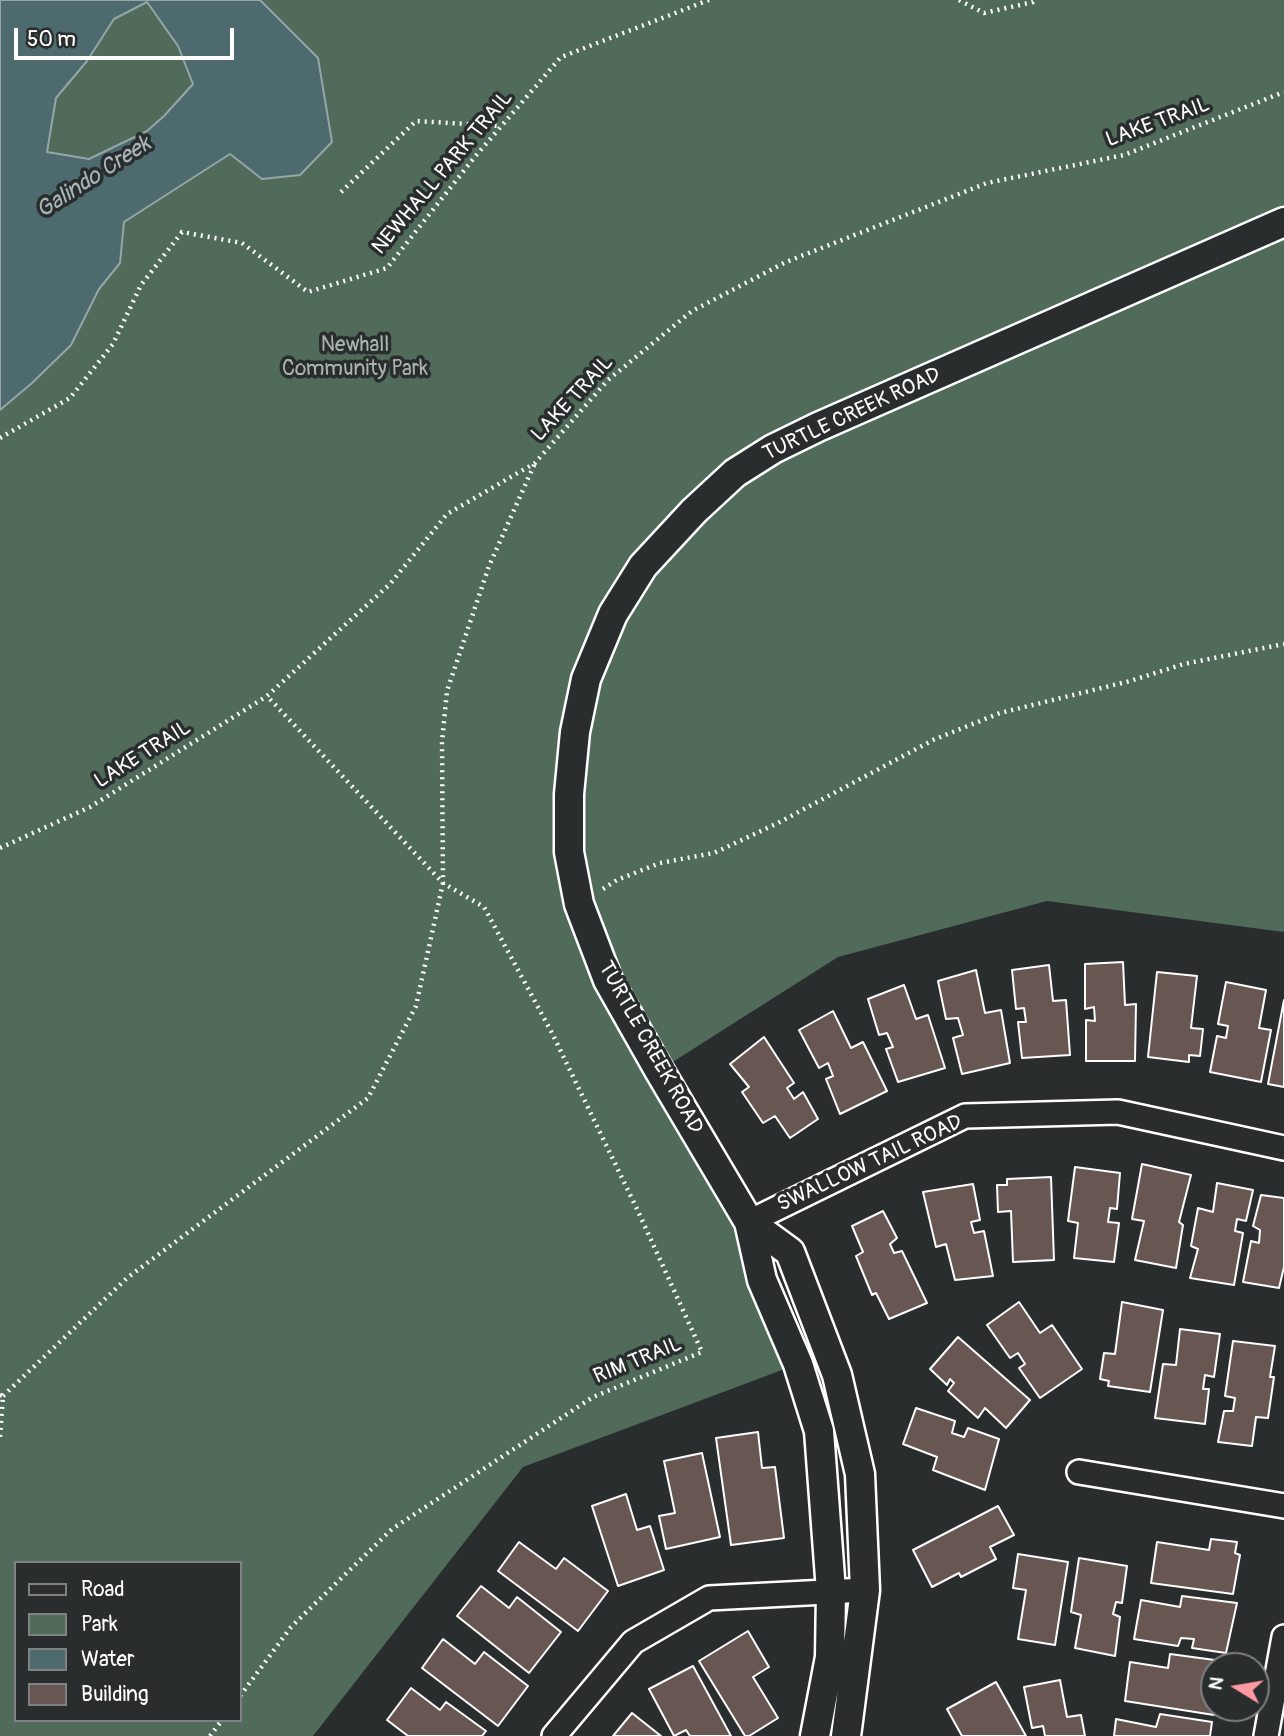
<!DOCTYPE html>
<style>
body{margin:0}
#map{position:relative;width:1284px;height:1736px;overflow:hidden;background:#2a2d2e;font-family:Pangolin,sans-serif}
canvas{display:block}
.legend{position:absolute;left:14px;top:1561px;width:228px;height:161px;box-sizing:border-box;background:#2a2d2e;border:2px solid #7f8182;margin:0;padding:9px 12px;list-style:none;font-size:21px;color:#fff}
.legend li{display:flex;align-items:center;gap:14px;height:35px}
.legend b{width:35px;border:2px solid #7f8182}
.north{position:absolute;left:1200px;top:1652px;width:70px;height:70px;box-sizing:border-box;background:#2a2d2e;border:2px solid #7f8182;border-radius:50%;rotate:281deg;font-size:19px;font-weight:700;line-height:28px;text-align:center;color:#fff}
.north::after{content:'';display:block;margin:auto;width:24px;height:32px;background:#ff9aa2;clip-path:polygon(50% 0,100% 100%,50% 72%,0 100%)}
.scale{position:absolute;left:14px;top:28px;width:220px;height:32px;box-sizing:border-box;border:4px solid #fff;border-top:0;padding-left:9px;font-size:21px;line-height:24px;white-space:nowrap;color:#fff;-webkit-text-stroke:5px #2a2d2e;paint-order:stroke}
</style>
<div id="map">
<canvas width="1284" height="1736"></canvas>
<ul class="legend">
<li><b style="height:9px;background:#2a2d2e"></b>Road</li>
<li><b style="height:19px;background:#506b5a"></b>Park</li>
<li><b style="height:19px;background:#4d6b6e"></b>Water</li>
<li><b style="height:19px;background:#685652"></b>Building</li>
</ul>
<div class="north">N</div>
<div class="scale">50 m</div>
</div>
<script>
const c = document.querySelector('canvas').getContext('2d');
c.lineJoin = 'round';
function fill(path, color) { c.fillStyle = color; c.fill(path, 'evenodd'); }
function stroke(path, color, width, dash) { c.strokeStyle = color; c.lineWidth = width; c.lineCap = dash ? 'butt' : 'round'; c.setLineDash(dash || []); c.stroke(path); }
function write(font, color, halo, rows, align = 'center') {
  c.font = font + ' Pangolin,sans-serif'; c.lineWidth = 7; c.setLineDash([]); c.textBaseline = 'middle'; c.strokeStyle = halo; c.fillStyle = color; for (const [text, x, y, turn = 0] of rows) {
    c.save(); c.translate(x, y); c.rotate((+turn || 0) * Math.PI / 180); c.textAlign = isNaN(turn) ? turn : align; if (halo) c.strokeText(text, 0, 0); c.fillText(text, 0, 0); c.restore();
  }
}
const green = new Path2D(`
 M0,0H1284V932L1047,901L838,957L660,1070L749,1222L798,1364L523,1467L313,1736H0ZM16,1563H240V1720H16Z`);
const water = new Path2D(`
 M0,0H260L318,58L332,142L300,175L262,179L230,154L124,222L120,263L99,289L71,345L32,383L0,410ZM147,2L178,46L193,84L164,116L147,131L89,159L47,152L56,98L87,61L114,19Z`);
const building = new Path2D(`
 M1123,962L1125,1005L1136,1004L1135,1061H1086V1020L1095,1021L1094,1007L1085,1009V964Z
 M1049,965L1053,1001L1066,1000L1070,1055L1022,1058L1018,1022H1026L1024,1008L1016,1009L1012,970Z
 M976,970L985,1013L1001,1010L1010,1063L962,1074L953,1038L963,1035L958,1018L946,1019L938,981Z
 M1157,972L1197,976L1191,1028L1203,1029L1200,1056L1189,1055V1062L1148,1057Z
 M1226,982L1266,990L1259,1028L1271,1030L1261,1082L1210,1072L1217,1036L1226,1038L1228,1026L1218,1024Z
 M904,985L916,1019L928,1015L945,1068L898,1082L886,1049L893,1047L887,1033L879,1035L868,999Z
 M1284,1000V1087L1268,1084Z
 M833,1011L851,1048L863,1042L887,1091L840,1114L826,1079L833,1076L828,1063L819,1068L799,1030Z
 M764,1037L794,1083L787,1088L794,1099L803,1092L818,1119L790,1138L775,1116L763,1123L742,1092L749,1087L730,1064Z
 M1142,1164L1191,1175L1179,1222L1183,1225L1176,1268L1135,1260L1144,1221L1132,1219Z
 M1075,1167L1120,1173L1117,1209L1110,1208L1108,1222L1119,1223L1114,1262L1074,1258L1078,1223L1068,1221Z
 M1051,1177L1054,1260L1013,1262L1011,1211L998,1212L997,1185H1007V1179Z
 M1217,1183L1253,1190L1246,1221L1237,1219L1235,1231L1243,1233L1234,1285L1190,1278L1198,1249L1191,1246L1198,1208L1213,1212Z
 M973,1184L980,1220L971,1222L974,1233L984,1231L993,1276L955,1280L946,1244L936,1247L923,1192Z
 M1261,1195L1284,1198V1267L1279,1288L1243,1282L1251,1241L1259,1243L1260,1230L1253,1226Z
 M883,1211L897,1238L890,1244L894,1253L902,1251L927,1303L889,1319L876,1293L872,1295L856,1256L863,1252L852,1226Z
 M1019,1302L1040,1333L1052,1325L1082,1369L1040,1398L1019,1368L1025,1364L1018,1353L1010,1358L987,1325Z
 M1122,1302L1163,1310L1150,1392L1108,1386L1109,1381L1100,1379L1104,1353L1115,1354Z
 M1180,1329L1220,1334L1214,1377L1205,1375L1203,1389H1209L1205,1424L1155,1418L1163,1364L1176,1365Z
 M958,1337L1030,1400L1006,1428L985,1408L978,1418L948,1391L954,1383L950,1379L947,1385L930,1369Z
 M1233,1341L1275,1346L1270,1377H1274L1268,1418L1256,1417L1252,1446L1218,1442L1224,1411H1233L1235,1398L1225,1396Z
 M916,1408L955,1421L952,1433L964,1437L968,1428L999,1439L985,1490L933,1470L937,1457L903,1444Z
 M758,1432L762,1468L775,1467L784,1538L731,1545L716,1438Z
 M702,1453L720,1537L666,1549L659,1516L675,1513L664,1461Z
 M626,1494L637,1530L650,1526L664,1570L618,1586L592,1506Z
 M998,1506L1014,1535L990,1547L996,1559L961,1577L959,1573L932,1587L913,1550Z
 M1211,1539L1237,1542L1235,1553L1240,1555L1233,1594L1151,1583L1157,1542L1209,1550Z
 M519,1542L556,1569L564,1558L608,1591L578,1631L498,1571Z
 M1018,1554L1068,1562L1055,1645L1018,1639L1026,1590L1013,1588Z
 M1079,1558L1127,1566L1122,1603L1116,1602L1113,1614L1120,1617L1115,1656L1075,1648L1081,1615L1071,1612Z
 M481,1586L509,1608L517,1597L561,1632L529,1673L457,1616Z
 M1182,1596L1237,1603L1226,1653L1192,1648L1194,1639L1181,1638L1178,1646L1134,1639L1141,1600L1180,1607Z
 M748,1631L769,1667L753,1677L778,1718L749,1736H745L699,1661Z
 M443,1639L475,1664L484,1652L528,1686L498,1726L422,1668Z
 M1170,1654L1222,1661L1221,1666H1214V1715L1125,1701L1130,1662L1168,1668Z
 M693,1666L731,1736H690L686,1730L674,1736L649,1689Z
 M1060,1680L1067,1717L1081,1715L1085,1736H1045L1043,1726L1032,1728L1024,1687Z
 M996,1682L1026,1736H962L947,1709Z
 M411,1688L440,1710L446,1702L486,1731L482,1736H408L387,1720Z
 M632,1713L661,1736H613Z
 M1160,1714L1212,1722L1210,1736H1114L1116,1719L1156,1727Z`);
const path = new Path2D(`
 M959,0L984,13L1033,2L1035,0
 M341,192L416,121L500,126
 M0,438L70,398L113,344L141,285L182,232L242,243L308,292L387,268L473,159L561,57L709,0
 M0,848L90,807L267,696L390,584L447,514L535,463L608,380L692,311L786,262L987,183L1124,155L1284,92
 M603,889L617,880L660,863L714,853L778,823L933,740L1000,713L1130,681L1184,664L1284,644
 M0,1395L3,1396L0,1437
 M3,1396L127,1278L368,1098L416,1006L443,883L267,696
 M240,1696L291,1627L392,1529L593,1397L702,1352L637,1209L552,1033L484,907L443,883L442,742L447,691L489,566L535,463
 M210,1736L222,1720`);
const minor = new Path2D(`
 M749,1222L965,1116L1118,1112L1284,1148
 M1079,1472L1284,1506
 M554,1736L633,1642L709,1598L865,1590
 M1266,1736L1284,1637`);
const tertiary = new Path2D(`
 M749,1222L790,1252L837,1375L860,1474L865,1590L846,1736
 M815,1736L830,1657L831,1591L819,1431L798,1364L762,1280L749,1222L659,1070L608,980L579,904L569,852V794L575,732L586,679L613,614L643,566L694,511L735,473L773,449L818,427L1284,222`);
const streetNames = [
 ["LAKE TRAIL",1158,123,-20],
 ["NEWHALL PARK TRAIL",443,173,-50],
 ["LAKE TRAIL",573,399,-47],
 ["TURTLE CREEK ROAD",852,415,-25],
 ["LAKE TRAIL",143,755,-32],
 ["TURTLE CREEK ROAD",650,1048,61],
 ["SWALLOW TAIL ROAD",870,1164,-25],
 ["RIM TRAIL",638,1361,-22]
];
const parkNames = [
 ["Newhall",355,346],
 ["Community Park",355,370]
];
const waterNames = [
 ["Galindo Creek",94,178,-33]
];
fill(green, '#506b5a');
fill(water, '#4d6b6e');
stroke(water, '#94a6a8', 2);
fill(building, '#685652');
stroke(building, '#fff', 2);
stroke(minor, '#fff', 28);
stroke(tertiary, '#fff', 33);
stroke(path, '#fff', 4.5, [2, 5]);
stroke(minor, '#2a2d2e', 23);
stroke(tertiary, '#2a2d2e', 28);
write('21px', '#fff', '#2a2d2e', streetNames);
write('21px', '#a8b5ac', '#2a2d2e', parkNames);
write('italic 23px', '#a6b5b6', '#2a2d2e', waterNames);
</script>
